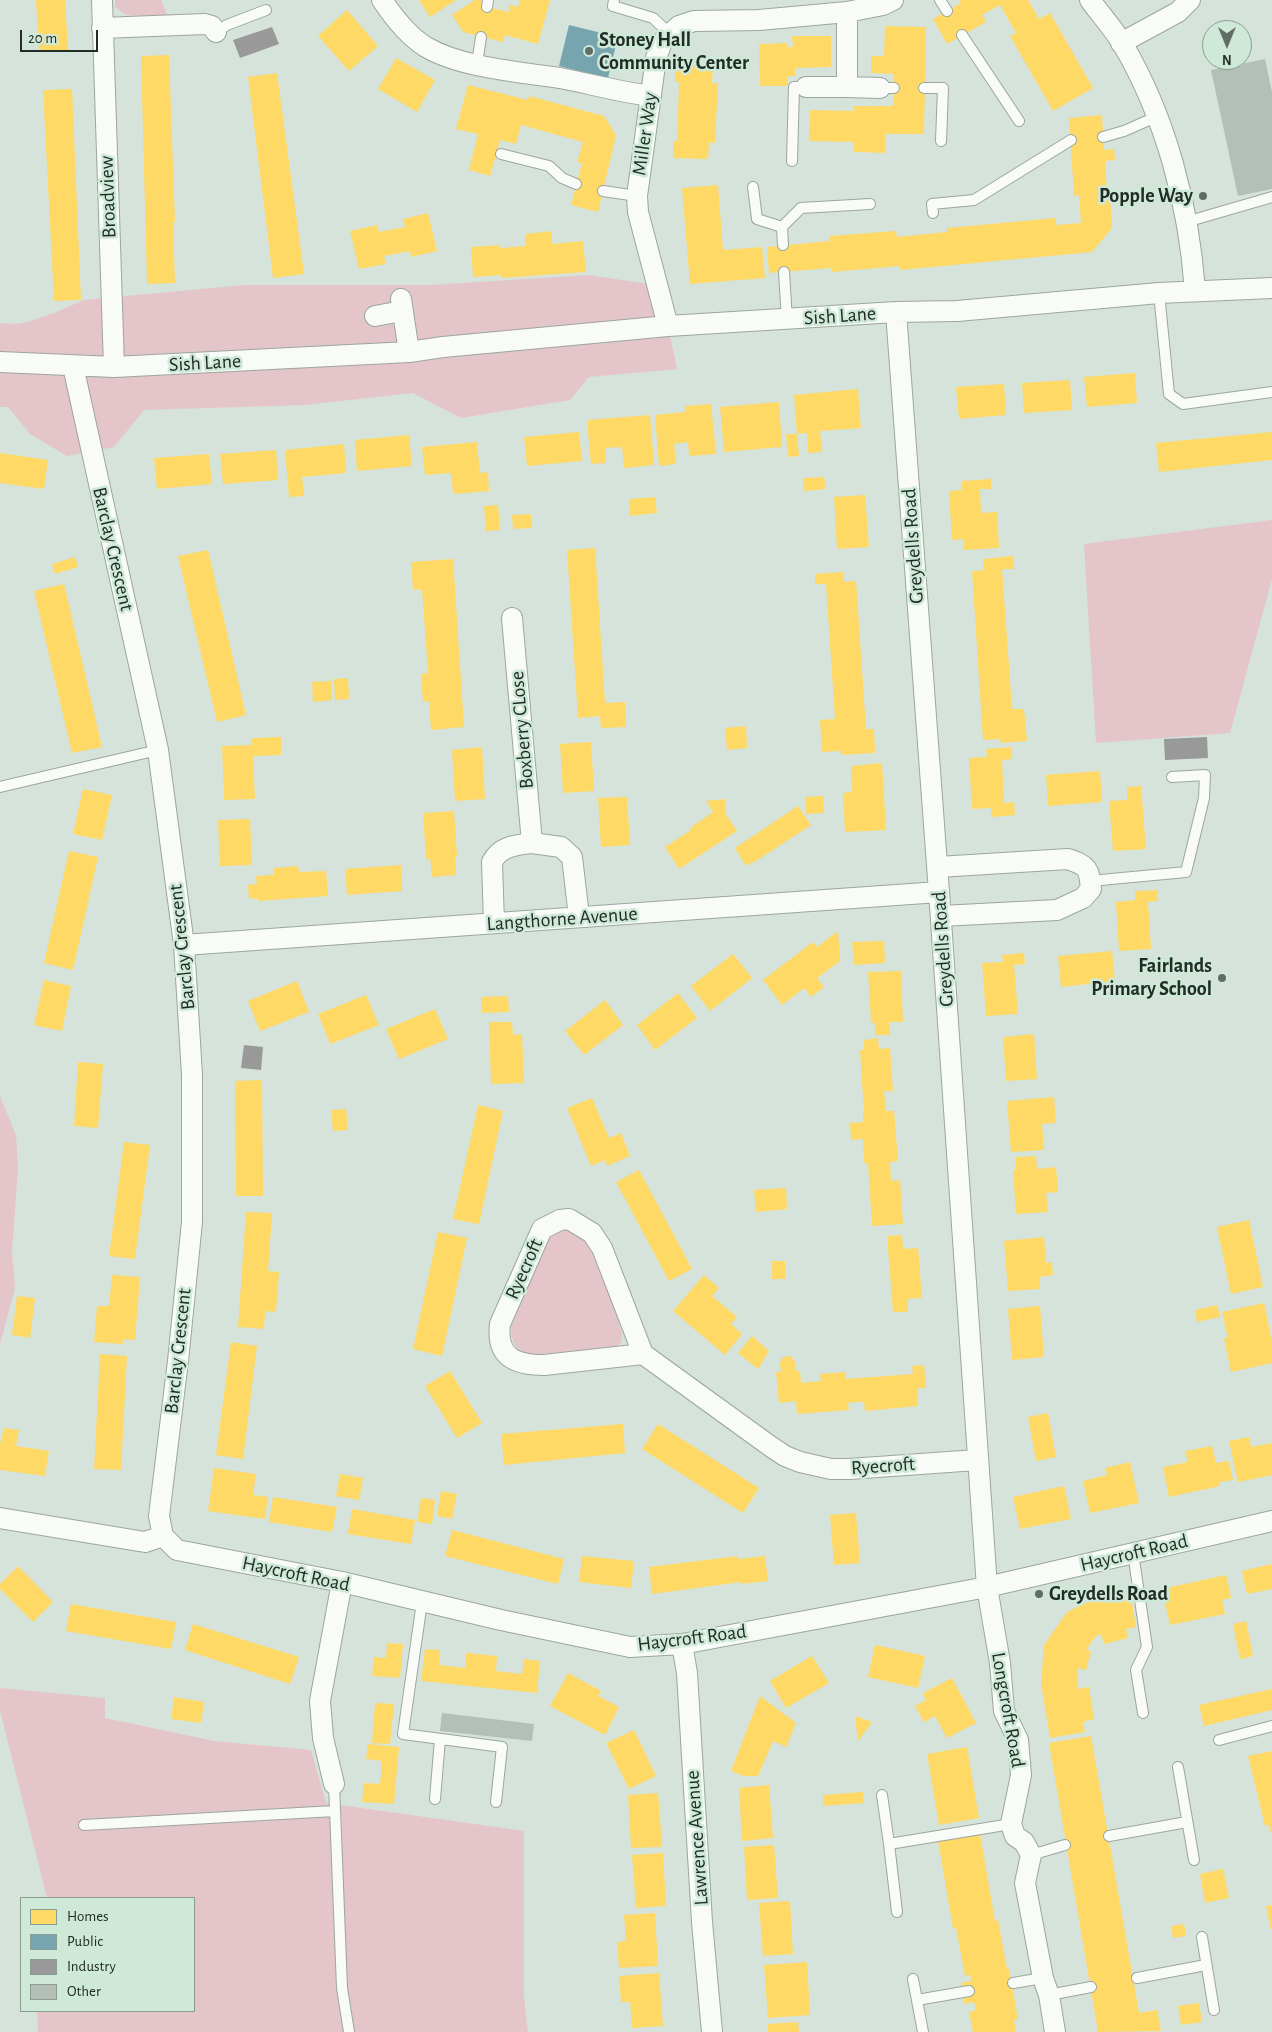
<!DOCTYPE html>
<style>
body{margin:0}
#map{position:relative;width:1272px;height:2032px;overflow:hidden;background:#d5e3da;font-family:"Alegreya Sans",sans-serif}
canvas{display:block}
.legend{position:absolute;left:20px;top:1897px;width:175px;height:115px;box-sizing:border-box;background:#cfe9d8;border:1px solid #8a9d91;margin:0;padding:6px 9px;list-style:none;font-size:15px;color:#222c26}
.legend li{display:flex;align-items:center;gap:10px;height:25px}
.legend b{width:25px;border:1px solid #8a9d91}
.north{position:absolute;left:1202px;top:20px;width:50px;height:50px;box-sizing:border-box;background:#cfe9d8;border:1px solid #8a9d91;border-radius:50%;rotate:180deg;font-size:14px;font-weight:700;line-height:20px;text-align:center;color:#222c26}
.north::after{content:'';display:block;margin:auto;width:18px;height:22px;background:#616c65;clip-path:polygon(50% 0,100% 100%,50% 72%,0 100%)}
.scale{position:absolute;left:20px;top:30px;width:78px;height:22px;box-sizing:border-box;border:2px solid #222c26;border-top:0;padding-left:6px;font-size:15px;line-height:18px;white-space:nowrap;color:#222c26;-webkit-text-stroke:4px #cfe9d8;paint-order:stroke}
</style>
<div id="map">
<canvas width="1272" height="2032"></canvas>
<ul class="legend">
<li><b style="height:14px;background:#ffd966"></b>Homes</li>
<li><b style="height:14px;background:#76a5af"></b>Public</li>
<li><b style="height:14px;background:#999"></b>Industry</li>
<li><b style="height:14px;background:#b4bfb8"></b>Other</li>
</ul>
<div class="north">N</div>
<div class="scale">20 m</div>
</div>
<script>
const c = document.querySelector('canvas').getContext('2d');
c.lineJoin = 'round';
function fill(path, color) { c.fillStyle = color; c.fill(path, 'evenodd'); }
function stroke(path, color, width, dash) { c.strokeStyle = color; c.lineWidth = width; c.lineCap = dash ? 'butt' : 'round'; c.setLineDash(dash || []); c.stroke(path); }
function write(font, color, halo, rows, align = 'center') {
  c.font = font + ' "Alegreya Sans",sans-serif'; c.lineWidth = 5; c.setLineDash([]); c.textBaseline = 'middle'; c.strokeStyle = halo; c.fillStyle = color; for (const [text, x, y, turn = 0] of rows) {
    c.save(); c.translate(x, y); c.rotate((+turn || 0) * Math.PI / 180); c.textAlign = isNaN(turn) ? turn : align; if (halo) c.strokeText(text, 0, 0); c.fillText(text, 0, 0); c.restore();
  }
}
const green = new Path2D(`
 M115,0H161L168,17L126,15L115,7Z
 M587,275L657,285L668,326L677,369L589,377L570,400L461,418L413,393L305,405L144,410L114,447L67,456L30,434L8,407H0V323L14,324L28,322L54,313L84,300L244,285H431Z
 M1272,520V579L1230,733L1096,743L1084,544Z
 M0,1096L16,1135L18,1168L12,1252L15,1288L0,1344Z
 M567,1229L587,1242L615,1309L622,1334L621,1343L617,1346L608,1348L529,1355C515,1350 511,1341 511,1327L547,1240L559,1231Z
 M0,1688L105,1698V1718L214,1741L311,1750L326,1803L524,1831V1998L528,2032H38L37,2011H194V1898H47L0,1711Z`);
const homes = new Path2D(`
 M36,0H65L68,50L39,51Z
 M419,0H456L430,17Z
 M475,0H480L484,6L509,12L510,5L518,7L520,0H550L538,44L505,35L503,42L463,32L452,15Z
 M959,0H1028L1039,19L1050,13L1093,88L1053,111L1010,36L1016,33L1000,5L982,15L986,22L947,44L933,19L961,3Z
 M347,10L378,46L349,71L318,36Z
 M885,26L926,27L924,134H885V153L854,152V142L809,141L810,110L854,111V106H894V74L871,73V56H884Z
 M792,36H831V67L795,68V76H787L788,86H760L759,44L787,43V47H793Z
 M169,55L175,222H173L175,283L147,284L141,56Z
 M396,58L435,80L417,112L378,89Z
 M676,63L713,65L712,83H718L715,143L709,142L708,159L673,158V141H677L679,82H675Z
 M277,73L304,274L273,278L248,77Z
 M468,85L528,100L529,96L604,116L616,135L598,212L571,205L582,163L577,162L583,142L521,125L516,144L500,140L490,176L469,170L478,134L456,129Z
 M72,89L81,300L54,301L43,90Z
 M1102,115L1104,150L1114,149L1115,160L1105,161L1107,194H1110L1112,228L1092,252L900,270L899,266L832,272V268L769,273L767,247L830,241L829,236L896,231L897,237L947,232V228L1056,218V225L1081,223L1079,195L1074,196L1069,118Z
 M718,185L723,250L762,247L765,278L690,284L682,188Z
 M428,213L437,251L411,257L410,251L384,256L386,264L359,269L350,231L377,225L379,232L405,227L403,219Z
 M552,231V244L583,241L586,272L502,278V275L473,277L471,247L500,245V248L526,246L525,234Z
 M1135,373L1137,403L1087,407L1084,377Z
 M1070,380L1072,410L1024,413L1022,383Z
 M1004,384L1006,415L959,419L956,387Z
 M858,389L861,428L820,431L822,452L808,453L807,433L797,434L794,395Z
 M779,402L782,447L724,452L720,407Z
 M711,404L716,454L689,456L688,442L674,444L676,464L659,466L655,415L685,412V406Z
 M650,415L654,465L624,468L622,447L605,448L606,463L591,464L587,420Z
 M579,432L582,461L527,466L524,437Z
 M1272,432V460L1159,472L1156,443Z
 M786,434H797L799,456L788,457Z
 M409,435L412,466L357,471L355,440Z
 M477,442L480,473L488,472L489,491L453,494L451,473L425,475L422,447Z
 M344,444L346,473L302,477L304,496L289,497L285,450Z
 M276,450L278,480L223,484L220,454Z
 M0,453L48,460L44,489L0,483Z
 M209,454L212,484L157,489L154,458Z
 M824,477L826,489L804,491L803,478Z
 M991,479V489H980L981,513L997,512L999,548L964,550L963,539L952,540L949,491L962,490V481Z
 M865,495L869,547L837,549L834,497Z
 M655,497L657,513L630,516L629,499Z
 M498,505L500,530L486,531L484,506Z
 M531,514L532,528L513,529L512,515Z
 M595,548L605,703L625,702L626,727L601,728L600,716L578,718L567,550Z
 M208,550L246,715L217,722L178,556Z
 M1013,556L1014,569H1002L1012,709H1024L1027,741L1001,743L1000,739L983,740L972,571L984,570L983,559Z
 M75,557L78,567L55,574L52,564Z
 M453,559L464,727L431,730L429,701L423,702L421,674L428,673L422,589L413,590L411,562Z
 M843,572L844,582L856,581L866,729H874L875,753L841,755V751L822,752L820,720L835,719L826,584H815V574Z
 M64,584L102,747L72,753L34,591Z
 M348,678L349,699L335,700L334,679Z
 M331,681L332,700L313,702L312,682Z
 M746,726L747,748L727,750L725,728Z
 M281,737V755L253,756L255,799L224,800L222,746L252,745V738Z
 M591,742L594,791L563,793L560,744Z
 M482,747L485,799L455,801L452,750Z
 M1011,747L1012,759L1002,760L1004,803L1014,802L1015,815L992,817L991,808L972,809L969,758L987,757L986,749Z
 M882,763L886,830L845,832L843,793L852,792L851,766Z
 M1100,771L1102,802L1048,806L1046,775Z
 M1141,786L1146,849L1113,851L1109,801L1127,800V787Z
 M83,789L112,795L102,840L73,834Z
 M823,796L824,813L806,814V797Z
 M627,797L630,845L601,847L598,798Z
 M725,799V813L737,831L679,869L665,847L691,830L690,828L713,812L706,801Z
 M798,806L811,825L753,863L752,862L746,866L735,848Z
 M454,811L457,856H455L456,875L432,877L430,858L426,859L423,813Z
 M250,819L252,865L220,866L218,820Z
 M69,851L98,857L73,970L44,963Z
 M401,865L402,891L347,895L345,869Z
 M298,866L299,872L326,871L328,896L258,901V898L249,899L248,885L257,884L256,876L274,875V868Z
 M1158,890V901L1148,902L1151,949L1119,951L1116,902L1135,900V891Z
 M838,931L840,961L817,978L824,987L811,997L804,988L782,1005L763,980L813,942L817,947Z
 M884,941L885,963L854,965L852,942Z
 M1112,951L1115,981L1061,987L1058,956Z
 M1024,953L1025,964L1014,965L1018,1014L986,1016L982,963L1003,962L1002,955Z
 M733,954L752,978L710,1011L691,986Z
 M901,971L903,1022H889L890,1035H875V1023H871L868,972Z
 M44,980L71,986L62,1031L34,1025Z
 M297,981L309,1012L260,1031L248,1001Z
 M678,993L697,1018L655,1050L637,1025Z
 M366,995L379,1025L330,1044L318,1014Z
 M508,996L509,1012L482,1013L481,997Z
 M605,1000L623,1025L584,1055L565,1031Z
 M435,1009L448,1039L399,1059L386,1029Z
 M489,1022H512L513,1035L522,1034L524,1083L491,1084Z
 M1034,1034L1037,1079L1006,1081L1003,1037Z
 M878,1038L879,1049L890,1048L893,1091H884L886,1111H894L898,1161L890,1162L891,1181L900,1180L903,1224L872,1226L868,1163H864L863,1139L851,1140L850,1123L863,1122V1113H864L860,1050H864V1040Z
 M78,1062L103,1064L98,1128L74,1126Z
 M262,1080L263,1196H236L235,1081Z
 M1054,1097L1056,1123L1042,1124L1044,1150L1011,1152L1007,1101Z
 M592,1098L609,1138L621,1133L630,1156L607,1166L605,1160L591,1166L567,1108Z
 M478,1105L503,1111L479,1224L453,1219Z
 M346,1109L348,1130L333,1131L331,1110Z
 M124,1142L150,1145L135,1259L109,1256Z
 M1036,1156L1037,1169L1056,1167L1058,1192L1046,1193L1048,1212L1016,1214L1013,1170H1016L1015,1157Z
 M639,1170L692,1269L669,1281L616,1182Z
 M786,1188L787,1209L756,1212L754,1190Z
 M246,1212L272,1213L268,1271L279,1272L276,1312L265,1311L264,1329L238,1327Z
 M1249,1220L1263,1287L1231,1294L1217,1227Z
 M438,1232L467,1238L442,1356L413,1349Z
 M902,1235L903,1249L918,1248L922,1298L908,1299V1312H893L887,1236Z
 M1044,1237L1046,1263L1052,1262L1053,1275L1039,1277L1040,1289L1008,1291L1004,1241Z
 M772,1261H785V1279H772Z
 M112,1275L140,1277L135,1340L123,1339V1344L94,1342L97,1306H109Z
 M704,1275L719,1288L712,1296L737,1317L731,1324L742,1334L725,1355L673,1311Z
 M17,1296L35,1298L30,1338L12,1335Z
 M1264,1303L1272,1342V1363L1231,1372L1224,1338H1228L1222,1312Z
 M1217,1305L1220,1317L1197,1322L1195,1310Z
 M1040,1306L1044,1357L1012,1360L1008,1309Z
 M752,1336L769,1351L758,1369L738,1353Z
 M231,1342L257,1346L243,1459L216,1455Z
 M100,1354L127,1356L121,1470L94,1469Z
 M791,1356L795,1362L796,1371H800L801,1383L821,1381L820,1374L846,1372V1379L913,1374L912,1366L924,1365L926,1388H917L918,1406L865,1411L864,1402H856L848,1403L849,1410L797,1414L796,1401L779,1403L776,1372H781L780,1363L783,1357Z
 M450,1371L482,1423L457,1438L425,1386Z
 M1048,1413L1056,1457L1036,1461L1028,1417Z
 M623,1424L625,1453L504,1465L501,1434Z
 M658,1424L759,1488L743,1513L642,1449Z
 M4,1428L19,1430L16,1446L49,1451L45,1476L0,1470V1444Z
 M1249,1437L1251,1447L1272,1443V1475L1238,1482L1229,1441Z
 M1212,1446L1216,1463L1229,1461L1233,1480L1220,1482V1486L1169,1497L1163,1467L1188,1462L1185,1451Z
 M1130,1462L1139,1503L1090,1513L1083,1481L1107,1475L1105,1468Z
 M214,1468L256,1474L253,1495L268,1497L265,1519L208,1511Z
 M340,1474L363,1478L359,1500L336,1496Z
 M1064,1486L1071,1519L1020,1529L1013,1497Z
 M441,1491L457,1494L452,1519L437,1516Z
 M273,1497L337,1507L332,1532L269,1522Z
 M421,1498L435,1500L432,1524L417,1522Z
 M352,1509L415,1520L411,1544L348,1534Z
 M856,1513L860,1563L834,1565L830,1515Z
 M452,1530L564,1559L558,1584L445,1556Z
 M582,1556L634,1561L631,1588L579,1582Z
 M738,1556V1559L765,1556L768,1581L741,1584V1582L652,1594L649,1567Z
 M1272,1564V1589L1247,1594L1242,1571Z
 M18,1566L53,1602L33,1622L0,1589V1584Z
 M1226,1575L1231,1598L1222,1600L1225,1614L1170,1625L1162,1589Z
 M1130,1591L1136,1627L1126,1629L1128,1638L1104,1644L1101,1634L1095,1637L1086,1650L1091,1651L1086,1670L1078,1668L1077,1689L1089,1687L1094,1719L1083,1722L1085,1732L1050,1738L1041,1684L1044,1645L1067,1612L1103,1595Z
 M71,1604L176,1622L171,1649L66,1631Z
 M1246,1621L1253,1656L1240,1659L1233,1624Z
 M193,1624L299,1657L290,1684L185,1650Z
 M387,1643L403,1644L400,1678L372,1676L374,1657L386,1658Z
 M875,1645L925,1656L918,1688L868,1677Z
 M425,1649L440,1650L439,1665L465,1668L466,1653L497,1656L496,1671L522,1674L524,1659L540,1661L537,1693L421,1681Z
 M812,1656L829,1683L786,1708L770,1681Z
 M568,1673L601,1691L598,1696L619,1707L605,1735L550,1706Z
 M952,1678L976,1723L947,1738L935,1716L924,1722L915,1706L926,1700L923,1693Z
 M1272,1689V1710L1204,1726L1199,1705Z
 M760,1696L796,1723L786,1747L773,1741L758,1776H744L731,1771Z
 M174,1697L204,1702L201,1723L171,1719Z
 M375,1703L394,1704L390,1744L372,1743Z
 M855,1716L872,1722L858,1741Z
 M634,1730L656,1776L629,1789L606,1743Z
 M1091,1736L1139,2013L1157,2010L1161,2031L1098,2032L1049,1743Z
 M368,1744L399,1747L394,1804L362,1802L364,1783L380,1784L381,1774L382,1761L366,1759Z
 M967,1747L979,1818L939,1825L927,1754Z
 M1272,1751V1832H1271L1269,1825L1265,1826L1248,1756Z
 M769,1785L773,1838L742,1841L739,1788Z
 M863,1792L864,1803L823,1806V1795Z
 M658,1793L662,1847L631,1848L628,1795Z
 M980,1834L995,1921L998,1920L1007,1969H1009L1018,2019L1014,2020L1016,2032H973L969,2012L976,2010L974,2002L964,2004L961,1983L971,1981L970,1975L965,1976L956,1928H953L938,1841Z
 M774,1845L778,1898L747,1900L744,1847Z
 M663,1853L666,1906L636,1908L632,1855Z
 M1223,1869L1229,1898L1205,1903L1200,1874Z
 M790,1901L793,1954L763,1956L759,1903Z
 M1272,1905V1929L1271,1930L1266,1906Z
 M655,1913L658,1966L619,1968L617,1942L626,1941L624,1915Z
 M1184,1924L1186,1936L1173,1938L1171,1926Z
 M807,1962L810,2015L768,2018L764,1965Z
 M659,1973L663,2026L632,2028L630,2002H621L619,1976Z
 M1199,2003L1202,2022L1181,2025L1178,2006Z
 M798,2022L799,2032H768V2024Z`);
const public = new Path2D(`
 M569,25L618,37L608,78L559,66Z`);
const industry = new Path2D(`
 M272,27L279,44L240,58L233,40Z
 M1207,737L1208,758L1165,760L1164,739Z
 M244,1045L263,1047L261,1070L241,1068Z`);
const building = new Path2D(`
 M1265,59L1272,92V189L1238,196L1211,70Z
 M442,1713L534,1724L532,1741L440,1731Z`);
const service = new Path2D(`
 M614,0L613,6L653,18L670,34
 M940,0L947,11
 M487,7L488,0
 M216,32L227,25L266,10
 M962,35L1019,121
 M477,64L481,37
 M880,88H894
 M924,88H943L941,141
 M1103,137L1124,131L1156,117
 M501,154L549,166L562,178L576,184
 M792,161L794,87H806
 M753,187L757,219L782,227
 M603,191L637,196
 M933,213L932,204L974,200L1071,140
 M1186,222L1272,197
 M783,245L782,227L801,208L870,204
 M784,272L787,320
 M1159,293L1169,394L1183,404L1272,392
 M0,787L158,750
 M1090,881L1186,872L1204,798L1205,775L1172,777
 M1133,1553L1147,1647L1136,1670L1143,1713
 M422,1602L403,1734L502,1747L496,1802
 M1219,1740L1272,1726
 M1178,1767L1194,1860
 M334,1784L342,1988L349,2032
 M882,1795L889,1844L1011,1824
 M435,1799L440,1739
 M84,1825L335,1811
 M1109,1836L1187,1822
 M889,1844L897,1912
 M1031,1855L1065,1845
 M1202,1937L1214,2010
 M1137,1978L1206,1965
 M913,1979L923,2032
 M1013,1983L1043,1978
 M1049,1995L1091,1987
 M917,2000L969,1991`);
const minor = new Path2D(`
 M102,0L114,367
 M382,0C394,18 408,36 426,47C462,68 520,72 560,78C591,84 620,92 651,96
 M1090,0C1100,14 1113,28 1122,43C1166,117 1189,206 1195,291
 M847,12V87L880,88
 M102,28L205,24L212,26L216,32
 M1121,43L1178,12L1190,0
 M806,87H847
 M401,299L409,352
 M896,312L939,892L987,1587L1000,1663L1004,1711L1018,1740L1021,1775L1011,1824L1015,1836L1024,1842L1031,1855L1025,1883L1043,1978L1049,1995L1055,2032
 M375,316L402,311
 M668,326L638,212L637,196L656,58L662,42L670,34L679,26L694,21L759,20L847,12L883,5L893,0
 M0,362L114,367L409,352L443,347L668,326L896,312L957,311L1159,293L1272,288
 M73,366L158,750L184,945L192,1075V1222L178,1361L159,1516L163,1536
 M512,618L532,843L561,847L572,857L579,917
 M938,867L1068,859C1088,866 1089,868 1091,889L1083,898L1057,910L941,916
 M494,923L492,862C500,846 516,845 532,843
 M184,945L939,892
 M643,1354L602,1248L592,1233L569,1219L560,1220L542,1229L500,1324C496,1357 515,1365 544,1365L643,1354L770,1446L785,1456L800,1462L831,1469H849L977,1460
 M0,1518L145,1542L163,1536
 M163,1536L177,1550L342,1582L501,1620L630,1647L682,1644L987,1587L1272,1521
 M682,1644L687,1673L702,1922L712,2032
 M334,1784L323,1738L320,1701L342,1582`);
const markers = [
 [589,51,5,"#616c65"],
 [1203,196,5,"#616c65"],
 [1222,978,5,"#616c65"],
 [1039,1594,5,"#616c65"]
];
const poiNames = [
 ["Stoney Hall",599,40],
 ["Community Center",599,63],
 ["Popple Way",1193,196,"right"],
 ["Fairlands",1212,966,"right"],
 ["Primary School",1212,989,"right"],
 ["Greydells Road",1049,1594]
];
const streetNames = [
 ["Miller Way",645,134,-82],
 ["Broadview",108,197,-92],
 ["Sish Lane",840,316,-4],
 ["Sish Lane",205,363,-3],
 ["Greydells Road",913,546,-94],
 ["Barclay Crescent",113,549,77],
 ["Boxberry CLose",522,730,-95],
 ["Langthorne Avenue",562,919,-4],
 ["Barclay Crescent",182,947,-96],
 ["Greydells Road",943,949,-94],
 ["Ryecroft",524,1269,-66],
 ["Barclay Crescent",178,1351,-84],
 ["Ryecroft",883,1466,-4],
 ["Haycroft Road",1134,1553,-13],
 ["Haycroft Road",296,1574,12],
 ["Haycroft Road",692,1638,-7],
 ["Longcroft Road",1008,1710,80],
 ["Lawrence Avenue",697,1838,-94]
];
fill(green, '#e4c5ca');
fill(homes, '#ffd966');
fill(public, '#76a5af');
fill(industry, '#999');
fill(building, '#b4bfb8');
stroke(service, '#9ba69f', 12);
stroke(minor, '#9ba69f', 22);
stroke(service, '#f9fbf9', 10);
stroke(minor, '#f9fbf9', 20);
for (const [x, y, r, color] of markers) { const dot = new Path2D(); dot.arc(x, y, r, 0, 2 * Math.PI); c.fillStyle = color; c.fill(dot); stroke(dot, '#cfe9d8', 2); }
write('bold 20px', '#222c26', '#cfe9d8', poiNames, 'left');
write('20px', '#222c26', '#cfe9d8', streetNames);
</script>
